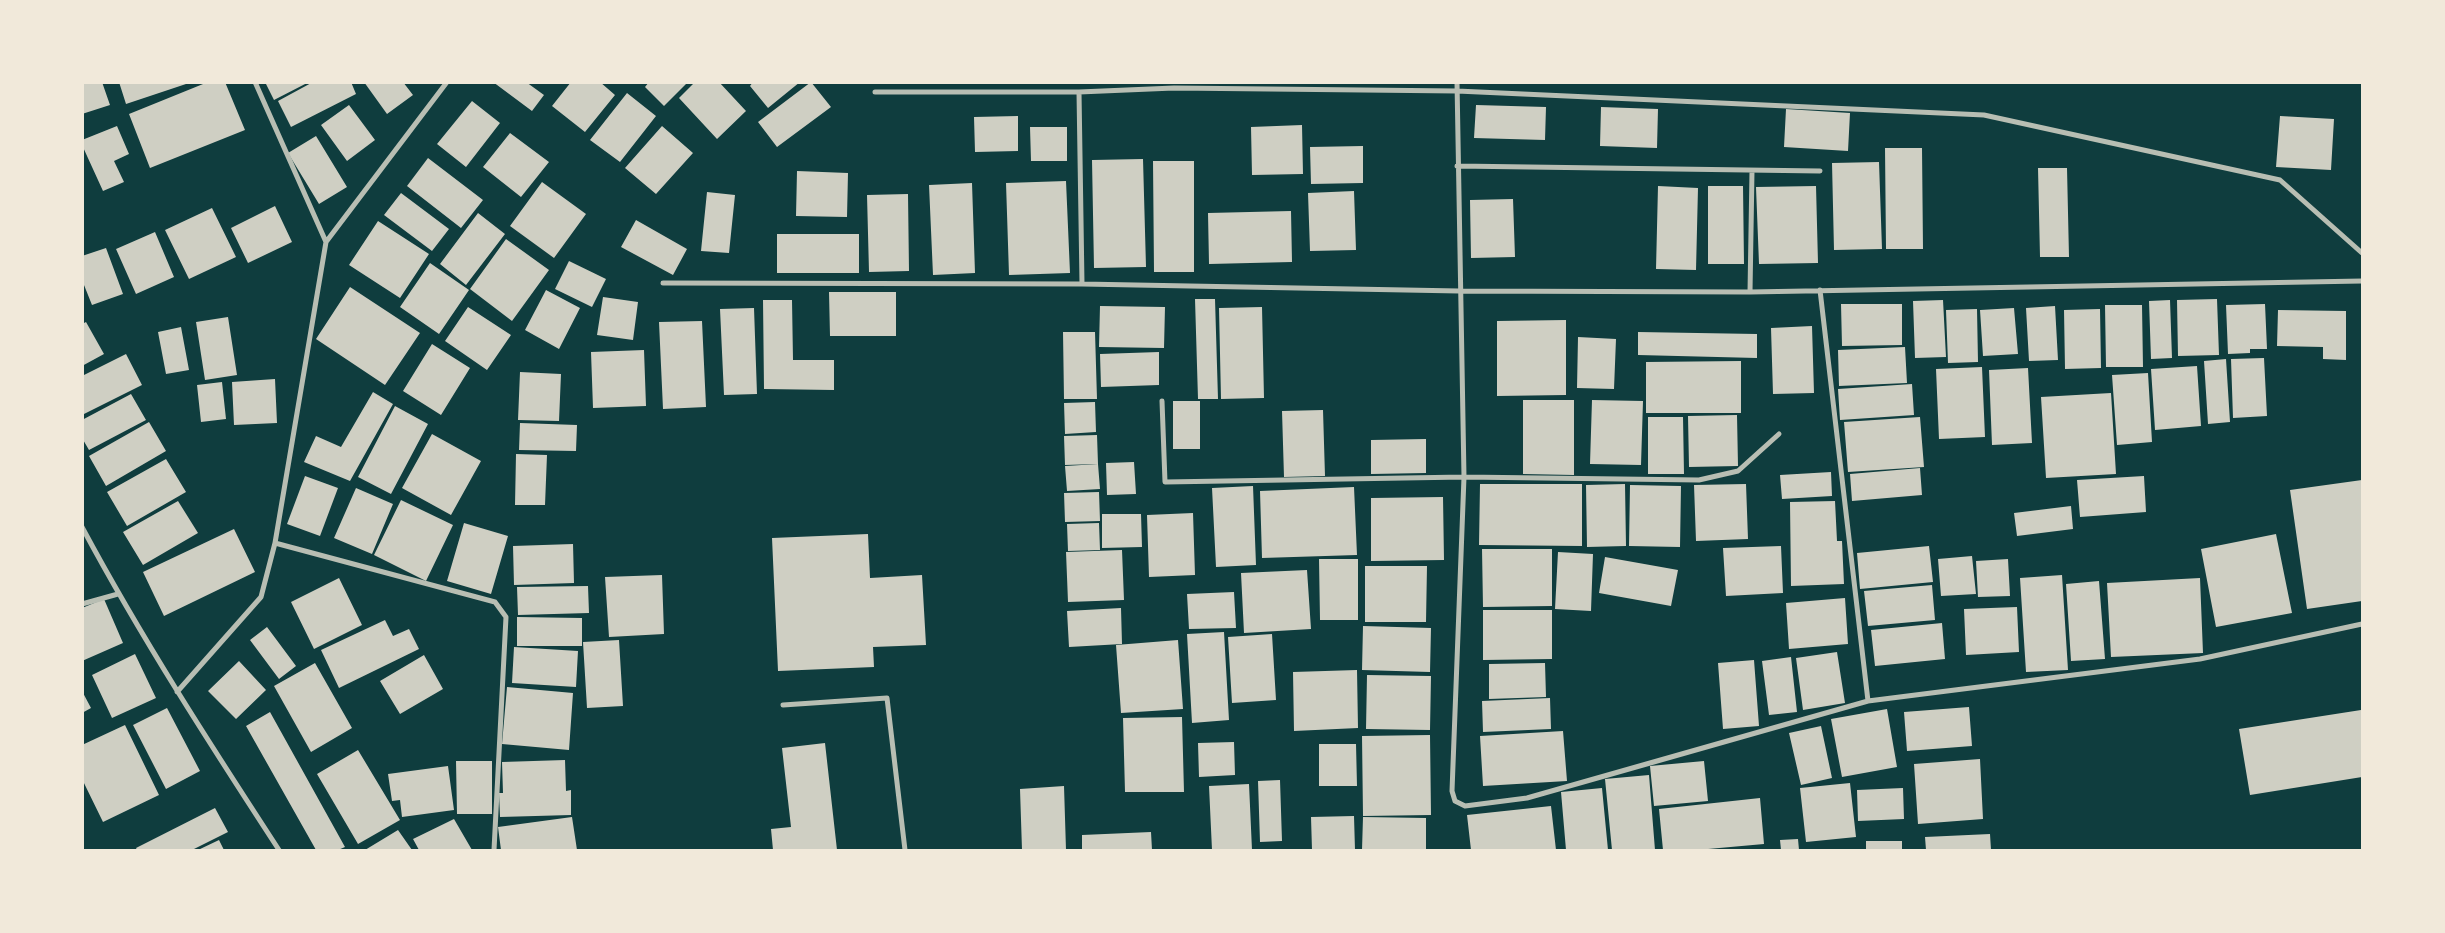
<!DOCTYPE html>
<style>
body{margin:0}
#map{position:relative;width:2445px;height:933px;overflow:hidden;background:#0f3d3e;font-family:"Fira Sans Condensed",sans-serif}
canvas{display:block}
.frame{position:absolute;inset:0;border:84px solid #f1e9da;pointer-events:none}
</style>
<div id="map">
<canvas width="2445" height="933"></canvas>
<div class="frame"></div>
</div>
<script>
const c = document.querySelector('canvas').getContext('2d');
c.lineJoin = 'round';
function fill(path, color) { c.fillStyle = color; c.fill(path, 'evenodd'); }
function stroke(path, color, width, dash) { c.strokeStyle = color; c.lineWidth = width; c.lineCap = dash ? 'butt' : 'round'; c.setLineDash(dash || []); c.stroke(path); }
const building = new Path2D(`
 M82,82H102L110,105L82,114Z
 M119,82H189V83L126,104Z
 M208,82H225L245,130L150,168L129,114Z
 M265,82H309L274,100Z
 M313,82H351L356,94L291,127L278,101Z
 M364,82H403L413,95L387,114Z
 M493,82H526L544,95L532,111Z
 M571,82H600L615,95L585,132L552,106Z
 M649,82H688L664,106L645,87Z
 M695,82H719L746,111L717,139L679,98Z
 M753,82H800L768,108L750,86Z
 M811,82L831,107L777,147L758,122Z
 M627,93L656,116L620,162L590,140Z
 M472,101L500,123L466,167L437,144Z
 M349,105L375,140L347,161L321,125Z
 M1476,105L1546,107L1545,140L1474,138Z
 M1601,107L1658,109L1657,148L1600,146Z
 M1786,109L1850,113L1848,151L1784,147Z
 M1018,116V151L975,152L974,117Z
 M2280,116L2334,119L2331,170L2276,167Z
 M1302,125L1303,174L1252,175L1251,127Z
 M117,126L129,154L114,161L124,182L103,191L82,145V140Z
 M662,126L693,153L656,194L625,168Z
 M1030,127H1067V161H1031Z
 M510,133L549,162L521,197L483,167Z
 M316,136L347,187L319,204L288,153Z
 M1363,146V183L1311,184L1310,147Z
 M1885,148H1922L1923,249H1886Z
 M428,158L483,200L461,228L407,186Z
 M1143,159L1146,267L1094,268L1092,160Z
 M1153,161H1194V272H1154Z
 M1879,162L1882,249L1834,250L1832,163Z
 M2038,168H2067L2069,257H2040Z
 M797,171L848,173L847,217L796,216Z
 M1066,181L1070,273L1009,275L1006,183Z
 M542,182L586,214L554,258L510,226Z
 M972,183L975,273L933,275L929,185Z
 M1658,186L1698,188L1696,270L1656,269Z
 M1708,186H1743L1744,264H1708Z
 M1816,186L1818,263L1759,264L1756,187Z
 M1354,191L1356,250L1310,251L1308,193Z
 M707,192L735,195L729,253L701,251Z
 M401,193L449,229L432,251L384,215Z
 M908,194L909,271L869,272L867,195Z
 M1513,199L1515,257L1471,258L1470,200Z
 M275,206L292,242L248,263L231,228Z
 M212,208L236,257L189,279L165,230Z
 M1291,211L1292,262L1209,264L1208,213Z
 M478,213L505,234L466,285L440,264Z
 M636,220L687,249L673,275L621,247Z
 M378,221L429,254L400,298L349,265Z
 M155,232L174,277L136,294L116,249Z
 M777,234H859V273H777Z
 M506,239L549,270L512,321L470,289Z
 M106,248L123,294L92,305L82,280V256Z
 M569,261L606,279L592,307L555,289Z
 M430,263L469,290L439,334L400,307Z
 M350,287L420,333L385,385L316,339Z
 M546,290L580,308L559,349L525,330Z
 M829,292H896V336H830Z
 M603,297L638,302L633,340L597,335Z
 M1195,299H1215L1218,399H1198Z
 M2217,299L2219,355L2178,356L2177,300Z
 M763,300H792L793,360H834V390L764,389Z
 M1943,300L1946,357L1915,358L1913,301Z
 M2170,300L2172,358L2151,359L2149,301Z
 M1841,304H1902V345L1842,346Z
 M2265,304L2267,349H2250V353L2228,354L2226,305Z
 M2105,305H2142L2143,367H2106Z
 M1100,306L1165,307L1164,348L1099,347Z
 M2055,306L2058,360L2029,361L2026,308Z
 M468,307L511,335L487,370L445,341Z
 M1262,307L1264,398L1221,399L1219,308Z
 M754,308L757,394L724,395L720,309Z
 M2014,308L2018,354L1983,356L1980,310Z
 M1977,309L1978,362L1948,363L1946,310Z
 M2100,309L2101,368L2065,369L2064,310Z
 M2278,310L2346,311V360L2323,359V347L2277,346Z
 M228,317L237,375L205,380L196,322Z
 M1566,320V395L1497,396V321Z
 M702,321L706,407L663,409L659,322Z
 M86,322L104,354L82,366V324Z
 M1812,326L1814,393L1773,394L1771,328Z
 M181,327L189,370L166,374L158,332Z
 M1063,332H1095L1097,399H1064Z
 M1638,332L1757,334V358L1638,355Z
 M1578,337L1616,339L1614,389L1577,388Z
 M432,344L470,368L441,415L403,391Z
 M1905,347L1907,383L1839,386L1838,350Z
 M644,350L646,406L593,408L591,352Z
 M1159,352V385L1101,387L1100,354Z
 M126,354L142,385L82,415V376Z
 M2264,358L2267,416L2233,418L2231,359Z
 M2226,359L2230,422L2208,424L2204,361Z
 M1741,361V413H1646V362Z
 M2197,366L2201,426L2155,430L2151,369Z
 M1982,367L1985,437L1939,439L1936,369Z
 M2028,368L2032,443L1992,445L1989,370Z
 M520,372L561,374L559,421L518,420Z
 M2148,373L2152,442L2117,445L2112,375Z
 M275,379L277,423L234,425L232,382Z
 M222,382L226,419L201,422L197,385Z
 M1912,384L1914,415L1840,420L1838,389Z
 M373,392L393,404L350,481L304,462L316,436L341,447Z
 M2111,393L2116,474L2046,478L2041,397Z
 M131,394L146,420L89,450L82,438V420Z
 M1523,400H1574V475L1523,474Z
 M1592,400L1643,401L1641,465L1590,464Z
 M1173,401H1200V449H1173Z
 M1095,402L1096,432L1065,434L1064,403Z
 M395,406L428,424L391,494L358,477Z
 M1323,410L1325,476L1284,477L1282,411Z
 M1737,415L1738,466L1689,467L1688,416Z
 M1648,417H1683L1684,474H1648Z
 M1920,417L1924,467L1848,472L1844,422Z
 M149,422L166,451L106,486L89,456Z
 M520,423L577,425L576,451L519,450Z
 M432,434L481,461L451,515L402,488Z
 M1097,435L1098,464L1065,465L1064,436Z
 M1426,439V473L1371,474V440Z
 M516,454L547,455L545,505H515Z
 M166,459L186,492L127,526L107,492Z
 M1134,462L1136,494L1107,495L1106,463Z
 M1098,464L1100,489L1067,491L1065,466Z
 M1920,468L1922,495L1852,501L1850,474Z
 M1831,472L1832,496L1782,499L1780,475Z
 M305,476L338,488L320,536L287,524Z
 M2144,476L2146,512L2080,517L2077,480Z
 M2362,480V601L2307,609L2290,490Z
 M1480,484H1582V546L1479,545Z
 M1625,484L1626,546L1587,547L1586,485Z
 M1746,484L1748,539L1696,541L1694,485Z
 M1630,485L1681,486L1680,547L1629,546Z
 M1253,486L1256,565L1216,567L1212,488Z
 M1354,487L1357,555L1262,558L1260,491Z
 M356,488L393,504L372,554L334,538Z
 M1099,492L1100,521L1065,522L1064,493Z
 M1443,497L1444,560L1371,561V498Z
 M401,500L453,525L426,581L374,555Z
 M178,501L198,533L143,565L123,532Z
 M1835,501L1837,541H1842L1844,584L1791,586L1790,502Z
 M2071,506L2073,529L2017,536L2014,513Z
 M1193,513L1195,575L1149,577L1147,515Z
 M1102,514H1141L1142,547L1102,548Z
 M464,523L508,536L491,594L447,581Z
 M1099,523L1100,550L1068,551L1067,524Z
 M234,529L255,572L164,616L143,572Z
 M868,534L870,578L922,575L926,645L873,647L874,667L778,671L772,538Z
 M2276,534L2292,613L2216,627L2201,549Z
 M573,544L574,583L514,585L513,546Z
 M1781,546L1783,593L1726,596L1723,548Z
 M1929,546L1933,582L1860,589L1857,553Z
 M1482,549H1552V606L1483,607Z
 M1122,550L1124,600L1068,602L1066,552Z
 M1558,552L1593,554L1591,611L1555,609Z
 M1972,556L1976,594L1941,596L1938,559Z
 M1605,557L1678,570L1671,606L1599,593Z
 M1319,559H1358V620H1320Z
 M2008,559L2010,596L1978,597L1976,561Z
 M1365,566H1427L1426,622H1365Z
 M1307,570L1311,629L1244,633L1241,573Z
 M662,575L664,634L609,637L605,577Z
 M2062,575L2068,670L2026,672L2020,578Z
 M339,578L362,625L314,649L291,602Z
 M2200,578L2203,653L2111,657L2107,583Z
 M2099,581L2105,659L2071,661L2066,584Z
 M1932,585L1935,620L1868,626L1864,591Z
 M588,586L589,613L518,615L517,587Z
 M1234,592L1236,628L1189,629L1187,594Z
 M1845,598L1848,644L1789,649L1786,603Z
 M104,599L123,643L82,661V608Z
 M2017,607L2019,652L1966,655L1964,609Z
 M1121,608L1122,644L1069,647L1067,611Z
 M1483,610H1552V659L1483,660Z
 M517,617L582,618V646H517Z
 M385,620L393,636L409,629L419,649L339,688L321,650Z
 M1942,623L1945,659L1875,666L1871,630Z
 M1363,626L1431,628L1430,672L1362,670Z
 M267,627L296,666L279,679L250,640Z
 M1224,632L1229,720L1192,723L1187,634Z
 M1272,634L1276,700L1232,703L1228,637Z
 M619,640L623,706L587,708L583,642Z
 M1178,640L1183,709L1121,713L1116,645Z
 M514,647L578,651L576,687L512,683Z
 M1837,652L1845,703L1803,710L1796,658Z
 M135,654L156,698L112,718L92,675Z
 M424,655L443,689L400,714L380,681Z
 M1791,657L1797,712L1769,715L1762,661Z
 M1754,660L1759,726L1723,729L1718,663Z
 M239,661L266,690L236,719L208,691Z
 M315,663L352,728L311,752L274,686Z
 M1545,663L1546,697L1489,699V664Z
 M1357,670L1358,728L1294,731L1293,672Z
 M1367,675L1431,676L1430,730L1366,729Z
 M507,687L573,693L569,750L502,744Z
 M82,691L91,708L82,713Z
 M1550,698L1551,729L1483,732L1482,701Z
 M1969,707L1972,746L1907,751L1904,712Z
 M167,708L200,771L166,789L133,725Z
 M1887,709L1897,767L1842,777L1831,719Z
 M2361,710L2362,777L2250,795L2239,729Z
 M270,712L345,847L338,850H316L246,726Z
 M1182,717L1184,792H1125L1123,718Z
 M125,725L159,795L103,822L82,779V745Z
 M1821,726L1832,778L1801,785L1789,733Z
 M1563,731L1567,781L1483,786L1480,736Z
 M1430,735L1431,815L1363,816L1362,736Z
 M1234,742L1235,775L1199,777L1198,743Z
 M825,743L837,850H773L771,829L791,827L782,748Z
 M1319,744H1356L1357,786H1319Z
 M358,750L400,820L358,844L317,774Z
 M1980,759L1983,819L1918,824L1914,764Z
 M565,760L566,791L571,790V815L500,817L499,793H503L502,762Z
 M456,761H492V814H457Z
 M1704,761L1708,801L1654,806L1650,766Z
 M448,766L454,810L402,817L400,800L392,801L388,774Z
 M1649,775L1655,850H1612L1605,779Z
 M1280,780L1282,841L1260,842L1258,781Z
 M1850,783L1856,837L1806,842L1800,788Z
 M1249,784L1252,850H1212L1209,786Z
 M1064,786L1066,850H1022L1020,789Z
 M1602,788L1608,850H1566L1561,792Z
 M1903,788L1904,819L1858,821L1857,790Z
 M1760,798L1764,844L1697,850H1663L1659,809Z
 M1551,806L1556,850H1471L1467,815Z
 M215,808L228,832L192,850H137L136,848Z
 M1354,816L1355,850H1312L1311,817Z
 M572,817L577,850H501L498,827Z
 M1363,817L1426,818V850H1362Z
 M454,819L472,850H419L413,839Z
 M398,830L412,850H365Z
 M1151,832L1152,850H1082V835Z
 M1990,834L1991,850H1926L1925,837Z
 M1798,839L1799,850H1781L1780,840Z
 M219,840L224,850H198Z
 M1866,841H1902V850H1866Z`);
const minor = new Path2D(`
 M255,82L326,242
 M1457,82L1464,477L1452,791L1455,801L1465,806L1527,798L1868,701L2200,659L2362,624
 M875,92H1079L1174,88L1457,91L1984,115L2280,180L2362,253
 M1079,92L1082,284
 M1457,166L1820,171
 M663,283L1082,284L1459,291L1750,292L2362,281
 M1820,290L1868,701
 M1750,292L1752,171
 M1162,401L1165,482L1464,477L1699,480L1738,471L1779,434
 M82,527C142,639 210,744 279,850
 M275,543L495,602L506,617L494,850
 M82,604L118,594
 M177,692L261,597L275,543L326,242L447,82
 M783,705L887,698L905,850`);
fill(building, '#cfcfc3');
stroke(minor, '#b8beb3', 5);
</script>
